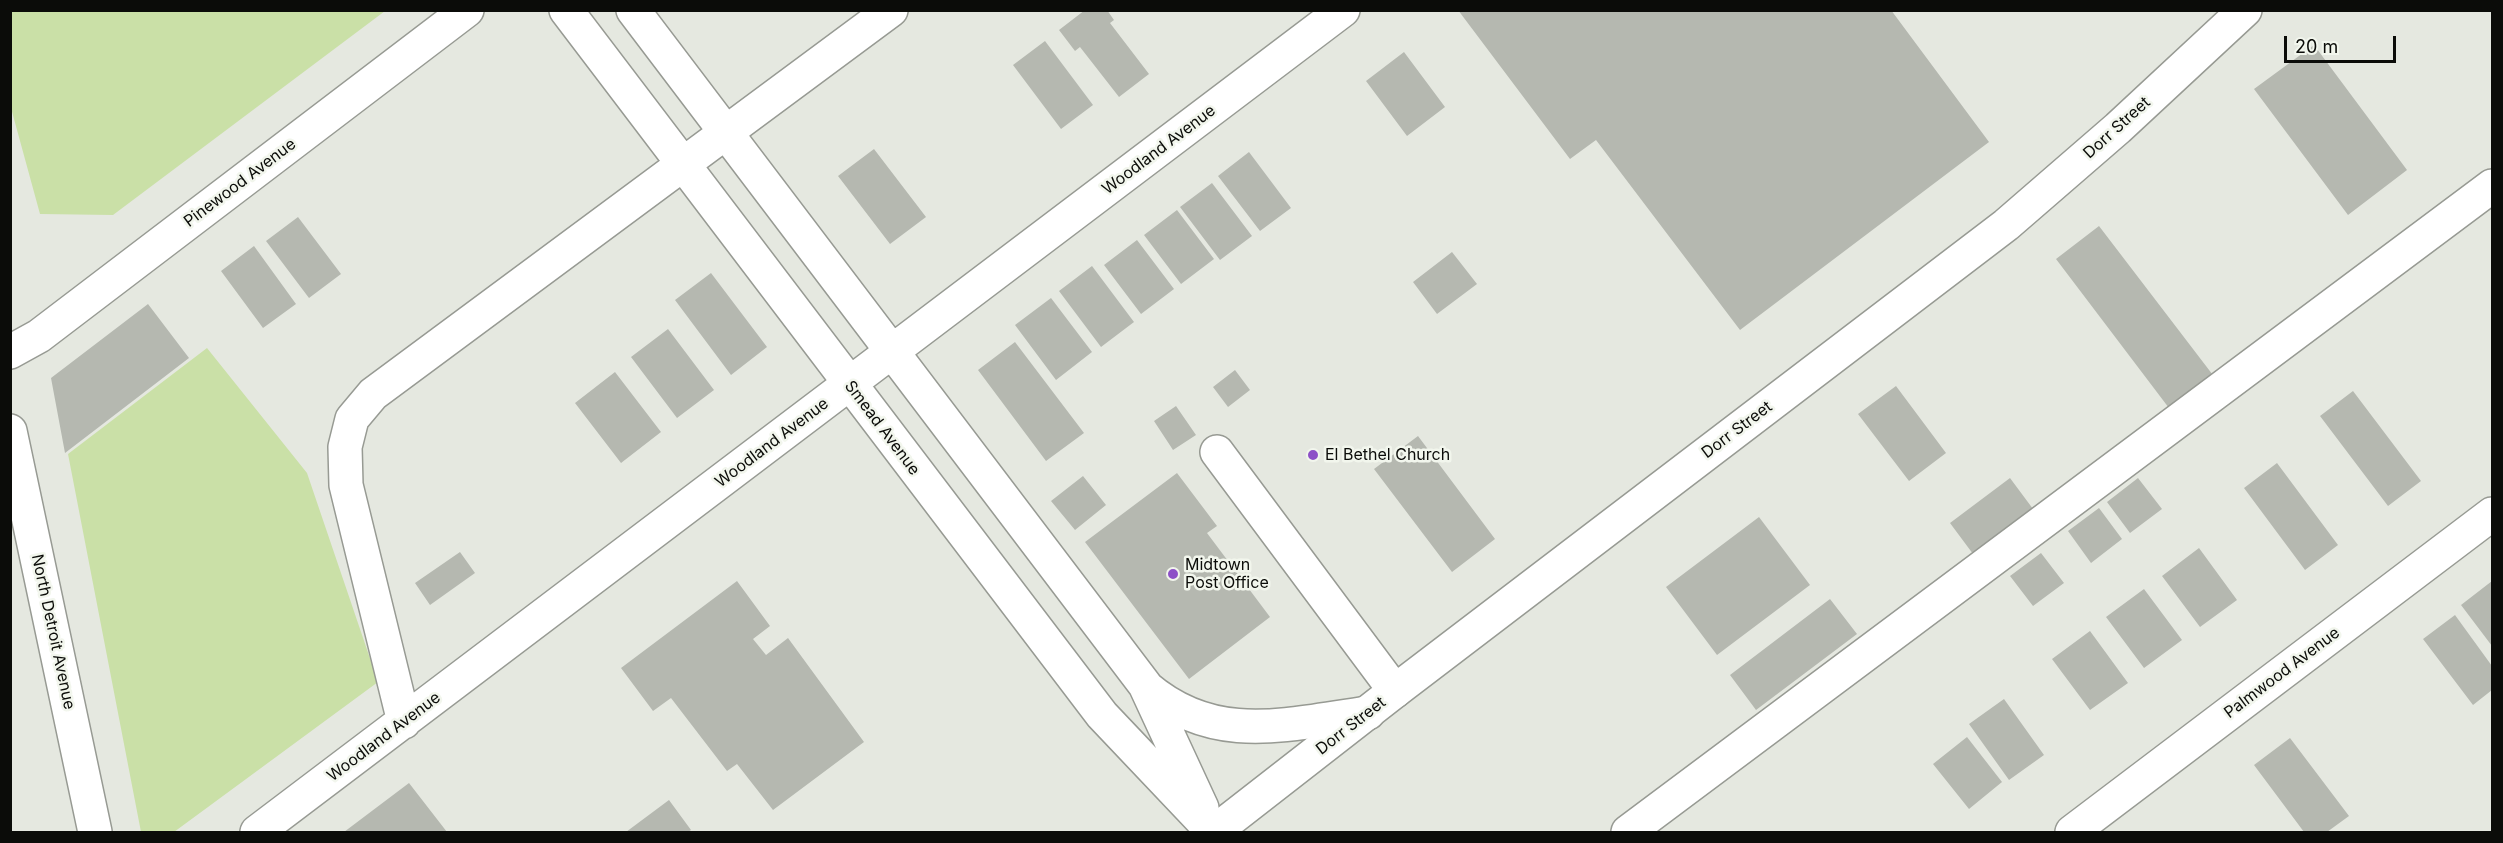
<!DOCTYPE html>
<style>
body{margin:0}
#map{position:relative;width:2503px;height:843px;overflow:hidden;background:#e5e8e0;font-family:Inter,sans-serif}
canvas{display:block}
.frame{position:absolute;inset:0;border:12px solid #0b0c09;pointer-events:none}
.scale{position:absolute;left:2284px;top:36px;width:112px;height:27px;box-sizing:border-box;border:3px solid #0b0c09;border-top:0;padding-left:8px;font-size:18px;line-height:21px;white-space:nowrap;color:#0b0c09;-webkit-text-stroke:4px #f2f6ed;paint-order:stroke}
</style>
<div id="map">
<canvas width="2503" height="843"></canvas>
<div class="frame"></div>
<div class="scale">20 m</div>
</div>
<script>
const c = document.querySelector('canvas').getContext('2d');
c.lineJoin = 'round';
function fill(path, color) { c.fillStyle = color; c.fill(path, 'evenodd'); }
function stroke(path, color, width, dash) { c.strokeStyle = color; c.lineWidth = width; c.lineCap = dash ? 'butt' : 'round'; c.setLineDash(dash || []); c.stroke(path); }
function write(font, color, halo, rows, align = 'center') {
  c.font = font + ' Inter,sans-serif'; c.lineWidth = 5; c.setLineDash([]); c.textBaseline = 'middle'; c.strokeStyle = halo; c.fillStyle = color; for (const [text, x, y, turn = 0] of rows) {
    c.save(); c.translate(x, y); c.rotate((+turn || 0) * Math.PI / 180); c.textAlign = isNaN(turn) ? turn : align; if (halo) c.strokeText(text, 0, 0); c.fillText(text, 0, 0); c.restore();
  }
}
const green = new Path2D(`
 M10,11L11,10L385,11L113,215L40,214L11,108Z
 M207,348L307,473L378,682L174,832H141L68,454Z`);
const building = new Path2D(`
 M1085,10H1107L1114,20L1110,23L1149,74L1119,97L1080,47L1075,51L1059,30Z
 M1458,10H1891L1989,142L1740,330L1596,140L1570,159Z
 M1045,41L1093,105L1061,129L1013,65Z
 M2314,45L2407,170L2348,215L2254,89Z
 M1404,52L1445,107L1407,136L1366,81Z
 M874,149L926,217L890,244L838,176Z
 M1249,152L1291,208L1260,231L1218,176Z
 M1212,183L1252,236L1220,260L1180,207Z
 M1177,210L1214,259L1181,284L1144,235Z
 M298,217L341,274L309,298L266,241Z
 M2099,226L2219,383L2175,416L2056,259Z
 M1137,240L1174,289L1141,314L1104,265Z
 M254,246L296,304L263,328L221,271Z
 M1452,252L1477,284L1437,314L1413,282Z
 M1092,266L1134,322L1101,347L1059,291Z
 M711,273L767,347L731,375L675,300Z
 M1051,298L1092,352L1056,380L1015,325Z
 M148,304L189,358L65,453L51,378Z
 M668,329L714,390L677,418L631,357Z
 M1015,342L1084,433L1046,461L978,370Z
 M1235,370L1250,390L1228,407L1213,387Z
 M615,372L661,432L621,463L575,403Z
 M1896,386L1946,453L1909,481L1858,414Z
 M2353,391L2421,481L2388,506L2320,416Z
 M1176,406L1196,435L1173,450L1154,421Z
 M1418,436L1495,539L1452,572L1374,469Z
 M2277,463L2338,545L2305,570L2244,488Z
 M1177,473L1217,526L1207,533L1270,617L1189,679L1085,542Z
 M1083,476L1106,505L1075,530L1051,501Z
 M2010,478L2036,513L1976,558L1950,523Z
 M2138,478L2162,509L2130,533L2107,502Z
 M2099,508L2122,539L2091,563L2068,531Z
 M1759,517L1810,585L1717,655L1666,587Z
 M2199,548L2237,600L2200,627L2162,576Z
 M460,552L475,573L430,605L415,583Z
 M2041,553L2064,583L2033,606L2010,576Z
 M737,581L770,626L753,639L766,655L788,638L864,742L773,810L737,764L727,771L671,698L653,711L621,668Z
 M2492,581V646L2461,605Z
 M2144,589L2182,640L2144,668L2106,617Z
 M1830,599L1857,634L1756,710L1730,675Z
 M2455,615L2492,666V690L2473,705L2423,639Z
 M2090,631L2128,683L2090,710L2052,659Z
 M2004,699L2044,755L2009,780L1969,724Z
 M1967,737L2002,782L1969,809L1933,764Z
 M2290,738L2349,816L2327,832H2304L2254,765Z
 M409,783L447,832H344Z
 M669,800L691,830L688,832H626Z`);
const minor = new Path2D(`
 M566,10L1102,715L1213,832
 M633,10L1145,685L1202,808
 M10,352L39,336L467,10
 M1217,452L1395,691
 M1146,687C1215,746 1287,724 1368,713
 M404,722L346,485L345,447L352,419L373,394L891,10
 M257,832L1343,10
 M1628,832L2492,186
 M2072,832L2492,514`);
const major = new Path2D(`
 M10,431L95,832
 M1214,832L1395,691L2006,225L2118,128L2245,10`);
const markers = [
 [1313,455,6,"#8d50c7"],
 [1173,574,6,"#8d50c7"]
];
const streetNames = [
 ["Dorr Street",2117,128,-42],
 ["Woodland Avenue",1159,150,-37],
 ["Pinewood Avenue",240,183,-37],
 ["Smead Avenue",882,428,53],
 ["Dorr Street",1737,430,-37],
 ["Woodland Avenue",772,443,-37],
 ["North Detroit Avenue",53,632,78],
 ["Palmwood Avenue",2282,673,-37],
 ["Dorr Street",1351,726,-38],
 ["Woodland Avenue",384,737,-37]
];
const poiNames = [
 ["El Bethel Church",1325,455],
 ["Midtown",1185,565],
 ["Post Office",1185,583]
];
fill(green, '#cae0a7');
fill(building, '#b5b8b0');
stroke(minor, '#979a93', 36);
stroke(major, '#979a93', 36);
stroke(minor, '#fff', 33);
stroke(major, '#fff', 33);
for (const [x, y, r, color] of markers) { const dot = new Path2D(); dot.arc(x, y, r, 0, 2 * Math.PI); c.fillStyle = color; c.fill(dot); stroke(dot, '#f2f6ed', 2); }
write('16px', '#0b0c09', '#f2f6ed', streetNames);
write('16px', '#0b0c09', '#f2f6ed', poiNames, 'left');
</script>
